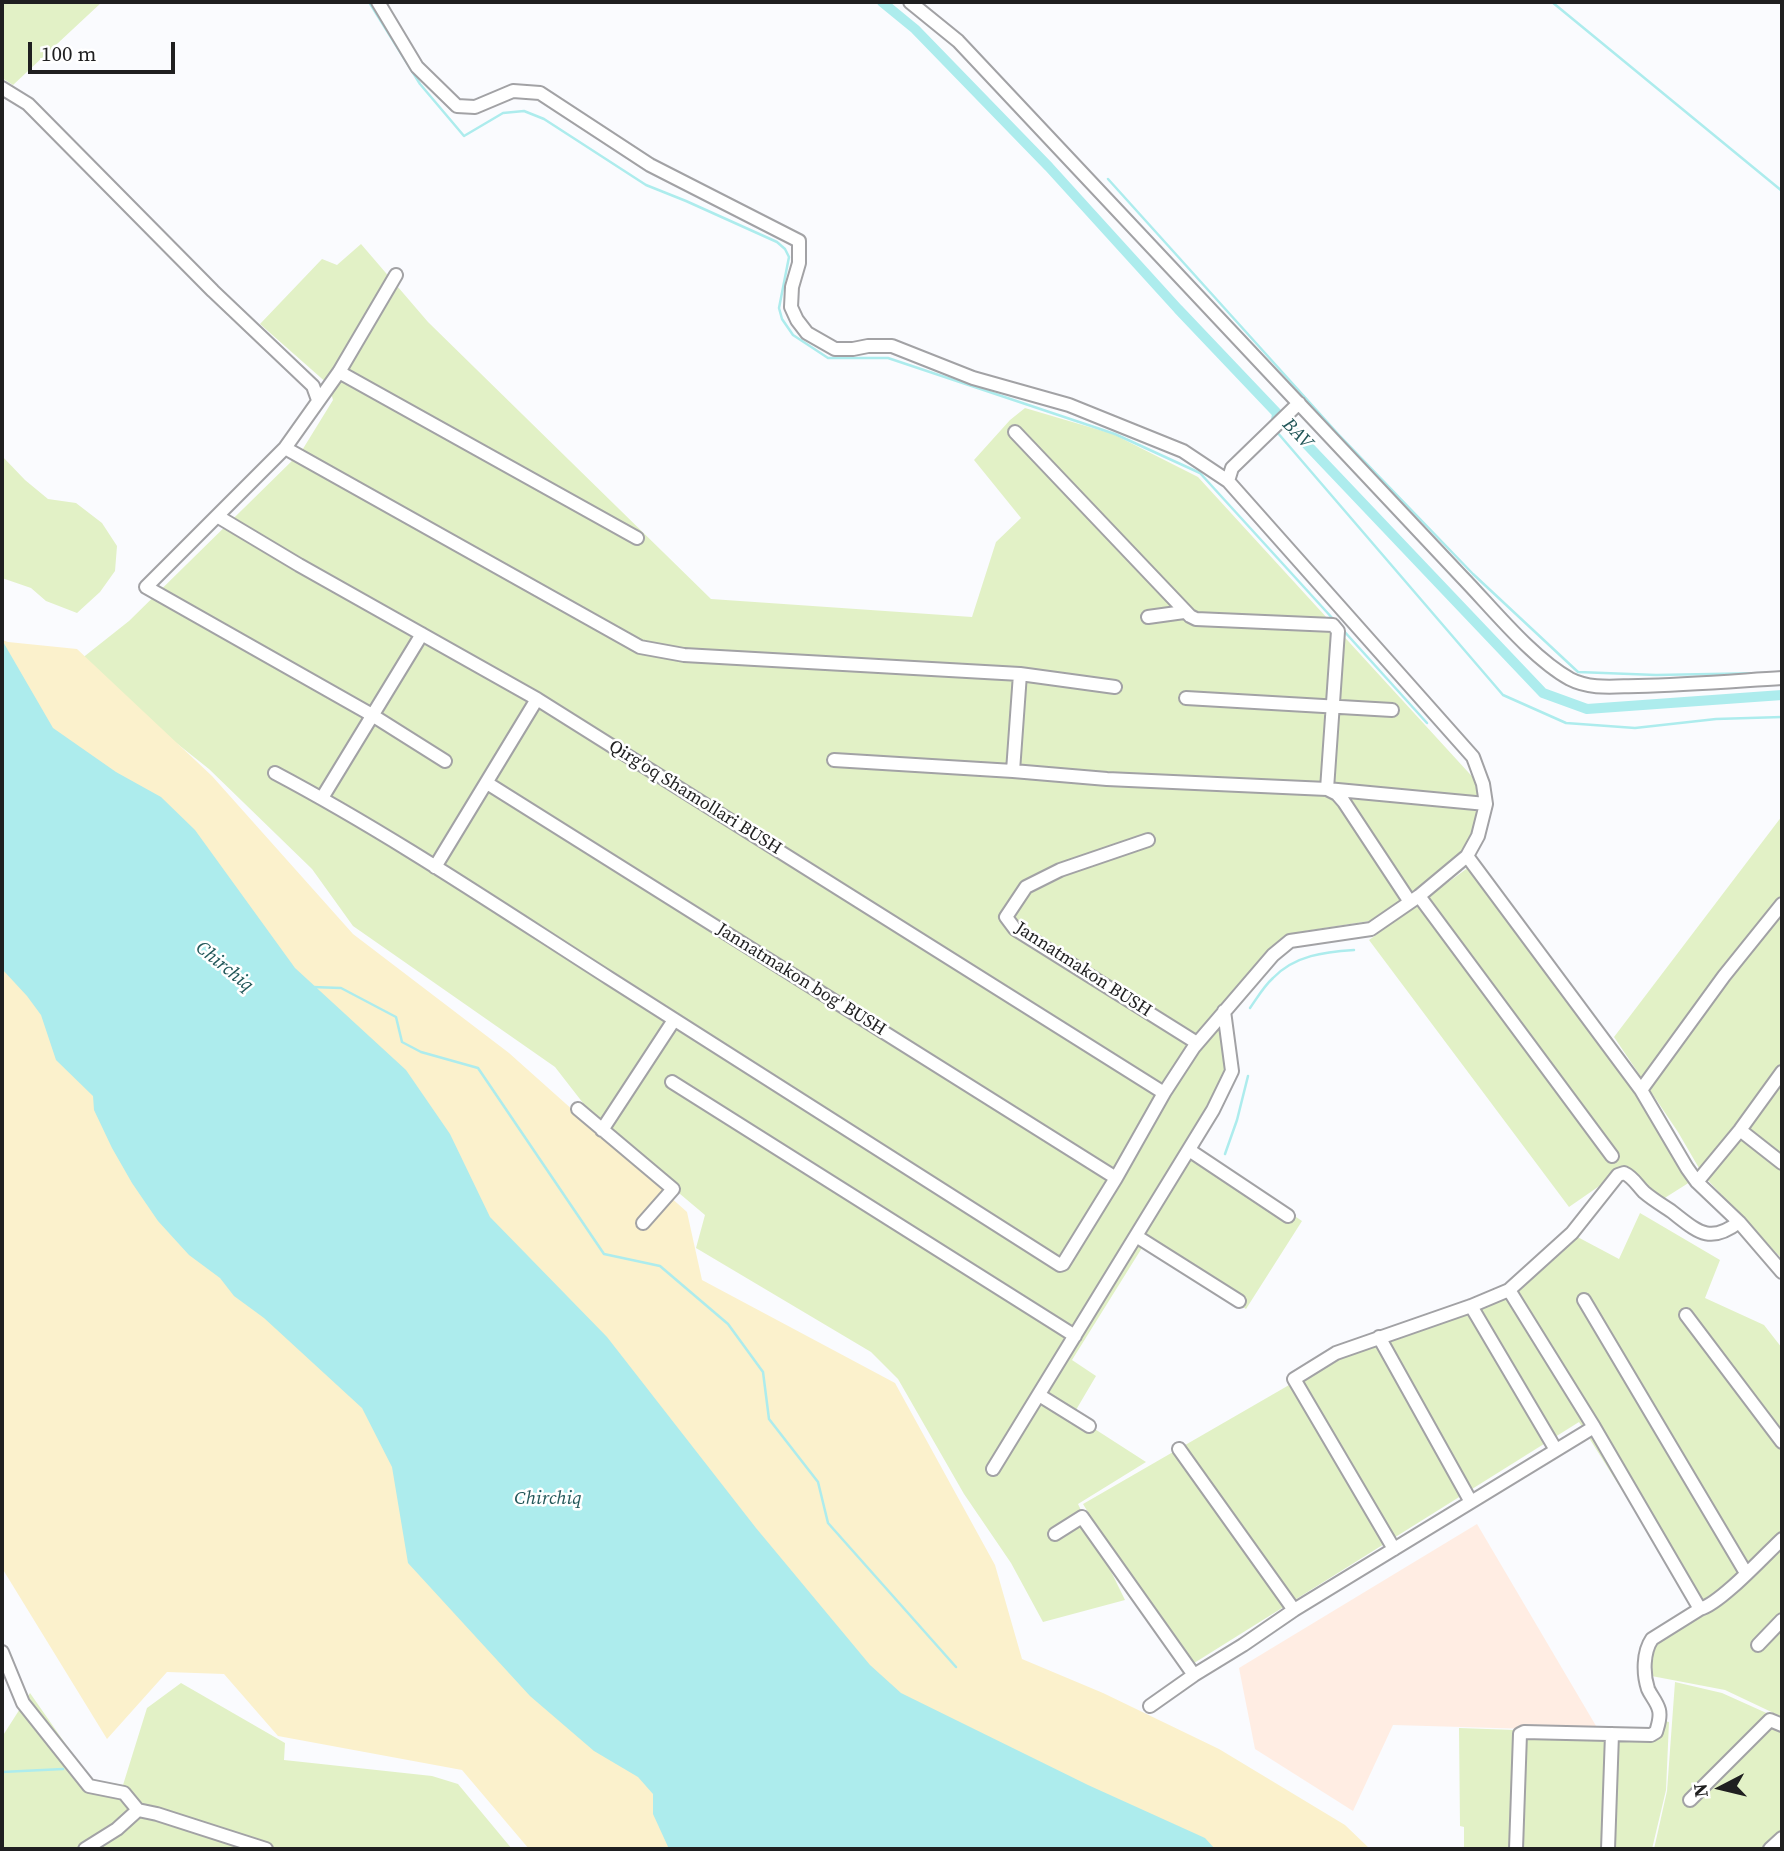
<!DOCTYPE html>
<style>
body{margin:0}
#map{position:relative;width:1784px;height:1851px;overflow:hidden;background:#fafbfe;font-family:"Source Serif 4",serif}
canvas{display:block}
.frame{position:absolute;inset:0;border:4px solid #1f1f20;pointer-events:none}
.north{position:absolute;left:1686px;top:1753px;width:70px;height:70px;-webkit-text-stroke:5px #fff;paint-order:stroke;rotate:263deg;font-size:19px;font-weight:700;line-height:28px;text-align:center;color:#1f1f20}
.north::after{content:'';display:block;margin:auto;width:24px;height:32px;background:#1f1f20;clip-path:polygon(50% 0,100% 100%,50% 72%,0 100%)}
.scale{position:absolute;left:28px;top:42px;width:147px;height:32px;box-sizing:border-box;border:4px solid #1f1f20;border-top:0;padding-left:9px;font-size:21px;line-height:24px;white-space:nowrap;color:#1f1f20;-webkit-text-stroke:5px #fff;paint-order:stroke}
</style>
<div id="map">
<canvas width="1784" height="1851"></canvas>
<div class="frame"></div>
<div class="north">N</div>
<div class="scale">100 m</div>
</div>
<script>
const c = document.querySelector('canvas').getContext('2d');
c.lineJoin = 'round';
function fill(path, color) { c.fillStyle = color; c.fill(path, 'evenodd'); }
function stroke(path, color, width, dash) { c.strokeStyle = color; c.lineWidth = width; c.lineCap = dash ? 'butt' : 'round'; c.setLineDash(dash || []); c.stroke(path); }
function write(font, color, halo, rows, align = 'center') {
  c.font = font + ' "Source Serif 4",serif'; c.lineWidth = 5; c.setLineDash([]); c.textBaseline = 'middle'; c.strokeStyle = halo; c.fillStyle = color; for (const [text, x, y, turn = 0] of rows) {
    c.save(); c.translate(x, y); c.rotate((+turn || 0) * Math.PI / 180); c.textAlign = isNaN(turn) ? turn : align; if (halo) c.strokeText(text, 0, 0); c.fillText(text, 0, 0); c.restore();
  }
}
const industrial = new Path2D(`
 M1477,1524L1599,1731L1393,1725L1353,1811L1255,1749L1239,1668Z`);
const green = new Path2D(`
 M2,2H102L13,85L2,78Z
 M361,244L428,322L711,599L972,617L996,542L1021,518L974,460L1010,420L1025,408L1113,434L1198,477L1479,784L1481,807L1472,837L1457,861L1376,920L1299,932L1287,936L1264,955L1225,1013L1230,1070L1193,1147L1302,1221L1246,1309L1145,1243L1072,1360L1096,1376L1073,1415L1146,1462L1078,1504L1125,1600L1043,1622L1011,1563L964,1494L898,1379L871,1352L696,1248L705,1215L604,1130L555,1067L353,926L312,869L209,769L76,663L129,621L301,452L333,400L329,385L260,324L322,259L337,265Z
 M2,456L25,480L48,499L76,503L102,523L117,546L115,571L100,592L77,613L46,601L31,588L2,578Z
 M1782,816V1259L1703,1175L1678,1132L1614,1037Z
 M1469,867L1644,1102L1690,1182L1652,1206L1621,1171L1569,1207L1369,940Z
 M1640,1213L1720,1260L1705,1298L1764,1325L1782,1348V1717L1725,1690L1641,1674V1644L1698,1611L1579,1422L1183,1670L1083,1504L1374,1336L1504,1292L1570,1233L1619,1259Z
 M1675,1682L1722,1693L1782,1720V1849H1654L1667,1791Z
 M181,1683L285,1743L284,1760L432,1776L458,1784L512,1849H2V1737L30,1693L90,1779L123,1785L147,1708Z
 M1660,1720L1669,1722L1666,1790L1652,1849H1464V1827L1460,1826L1459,1728L1655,1735Z`);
const sand = new Path2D(`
 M2,640L8,642L77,649L212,776L353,934L509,1053L687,1212L702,1280L895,1383L995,1565L1022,1659L1103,1693L1219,1749L1345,1825L1370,1849H529L462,1770L278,1736L224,1674L167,1672L107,1739L2,1568Z`);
const water = new Path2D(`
 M2,640L53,728L116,772L161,797L195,830L295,968L406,1070L450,1134L490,1217L607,1337L756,1528L870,1665L901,1693L1088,1785L1205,1838L1215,1849H669L653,1814V1794L638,1777L594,1751L530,1696L408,1563L392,1467L362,1408L264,1318L234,1296L220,1278L189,1255L158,1221L132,1183L112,1148L94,1110L93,1096L56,1060L41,1015L27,996L2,969Z`);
const stream = new Path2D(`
 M369,2L420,84L464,136L503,113L524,111L544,119L646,185L686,201L777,242L785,249L789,257L779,308L782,319L793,335L828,358H888L1115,434L1200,473L1334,620
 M1552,2L1782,191
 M1108,179L1338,434L1473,574L1578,672L1656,675L1765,673
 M1272,421L1274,410
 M1277,432L1503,695L1566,723L1635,728L1716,719L1782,717
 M1343,630L1427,723
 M312,987L341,988L396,1017L402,1042L421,1052L478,1068L604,1254L660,1266L728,1324L763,1372L769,1419L818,1482L828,1523L956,1667
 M1250,1008C1257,998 1264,986 1273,978C1295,955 1325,952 1354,950
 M1225,1154L1237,1120L1248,1076
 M2,1772L63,1769`);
const canal = new Path2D(`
 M882,2L915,29L1049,167L1178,309L1543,693L1587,709L1782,695`);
const minor = new Path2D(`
 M910,2L958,41L1462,577C1492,608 1532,658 1570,679C1591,690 1616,686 1638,686C1686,685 1734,681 1782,678
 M2,88L28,104L213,291L313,386L318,400
 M396,275L339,372L285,448L146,587L372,715L445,761
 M339,372L637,538
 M1015,432L1190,616L1196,619L1333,625L1338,631L1327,789L1337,794L1344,802L1410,902
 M285,448L640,647L684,655L1020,674L1115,687
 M1228,481L1232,468L1299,403
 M217,516L299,565L537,699L1164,1093
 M1148,617L1184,612
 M1186,698L1392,710
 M834,760L1013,771L1107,779L1327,789L1486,804
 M1013,771L1020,674
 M275,773C390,834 498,907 609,978C759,1074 910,1169 1060,1265L1063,1264L1116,1178L1164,1093L1194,1047L1273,955L1290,941L1371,929L1419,896L1467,856L1478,836L1486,804L1483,784L1473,757L1228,481L1183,451L1069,405L973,378L892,346H868L853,349H835L807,333L797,320L791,307L792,287L799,263V241L650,165L540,93L513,91L475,107L457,106L417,67L378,2
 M487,783L1116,1178
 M322,798L422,634
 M1148,840L1060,870L1026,887L1006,917L1015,929L1197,1043
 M1467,856L1641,1090L1687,1168L1697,1182L1739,1222L1782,1272
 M435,867L537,699
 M1419,896L1612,1156
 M672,1082L1075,1336
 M1641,1090L1724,976L1782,904
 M578,1109L673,1189L643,1223
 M602,1130L674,1020
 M1740,1130L1782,1163
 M1189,1150L1288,1216
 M1697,1182L1740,1130L1782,1072
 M1136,1236L1239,1301
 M1509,1290L1594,1427L1700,1609
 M1584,1300L1746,1573
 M1471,1306L1556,1450
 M1686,1315L1782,1442
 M1379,1337L1471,1502
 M1039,1395L1089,1426
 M1179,1449L1294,1610
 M993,1469L1213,1110L1232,1071L1224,1011
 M1055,1534L1082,1517L1194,1675
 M1394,1549L1294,1379L1336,1353L1471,1306L1509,1290L1572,1233L1618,1175L1624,1173C1633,1177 1637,1185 1644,1192C1652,1199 1662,1205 1671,1211C1697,1231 1709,1245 1739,1222
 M1758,1645L1782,1620
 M2,1652L23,1703L89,1786L124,1793L138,1810L157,1814L266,1849
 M1150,1706L1194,1675L1243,1645L1294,1610L1594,1427
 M1690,1800L1770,1720L1782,1725
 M85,1849L117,1829L138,1810
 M1516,1849L1520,1734L1524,1732L1651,1735L1656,1732C1658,1725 1661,1718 1659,1710C1657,1702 1651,1696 1648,1689C1643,1674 1643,1652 1652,1639L1700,1609C1720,1604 1765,1555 1782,1539
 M1608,1849L1612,1734
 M1770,1849L1782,1838`);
const streetNames = [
 ["Qirg'oq Shamollari BUSH",695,798,32],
 ["Jannatmakon BUSH",1083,970,33],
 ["Jannatmakon bog' BUSH",801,980,32]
];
const waterNames = [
 ["BAV",1297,434,46],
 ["Chirchiq",224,967,39],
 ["Chirchiq",548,1499]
];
fill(industrial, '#ffede3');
fill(green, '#e2f1c6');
fill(sand, '#fbf1cc');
fill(water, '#adeced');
stroke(stream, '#adeced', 2.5);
stroke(canal, '#adeced', 10);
stroke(minor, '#a2a2a5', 16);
stroke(minor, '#fff', 12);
write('18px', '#1f1f20', '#fff', streetNames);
write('italic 19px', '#225759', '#fff', waterNames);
</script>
